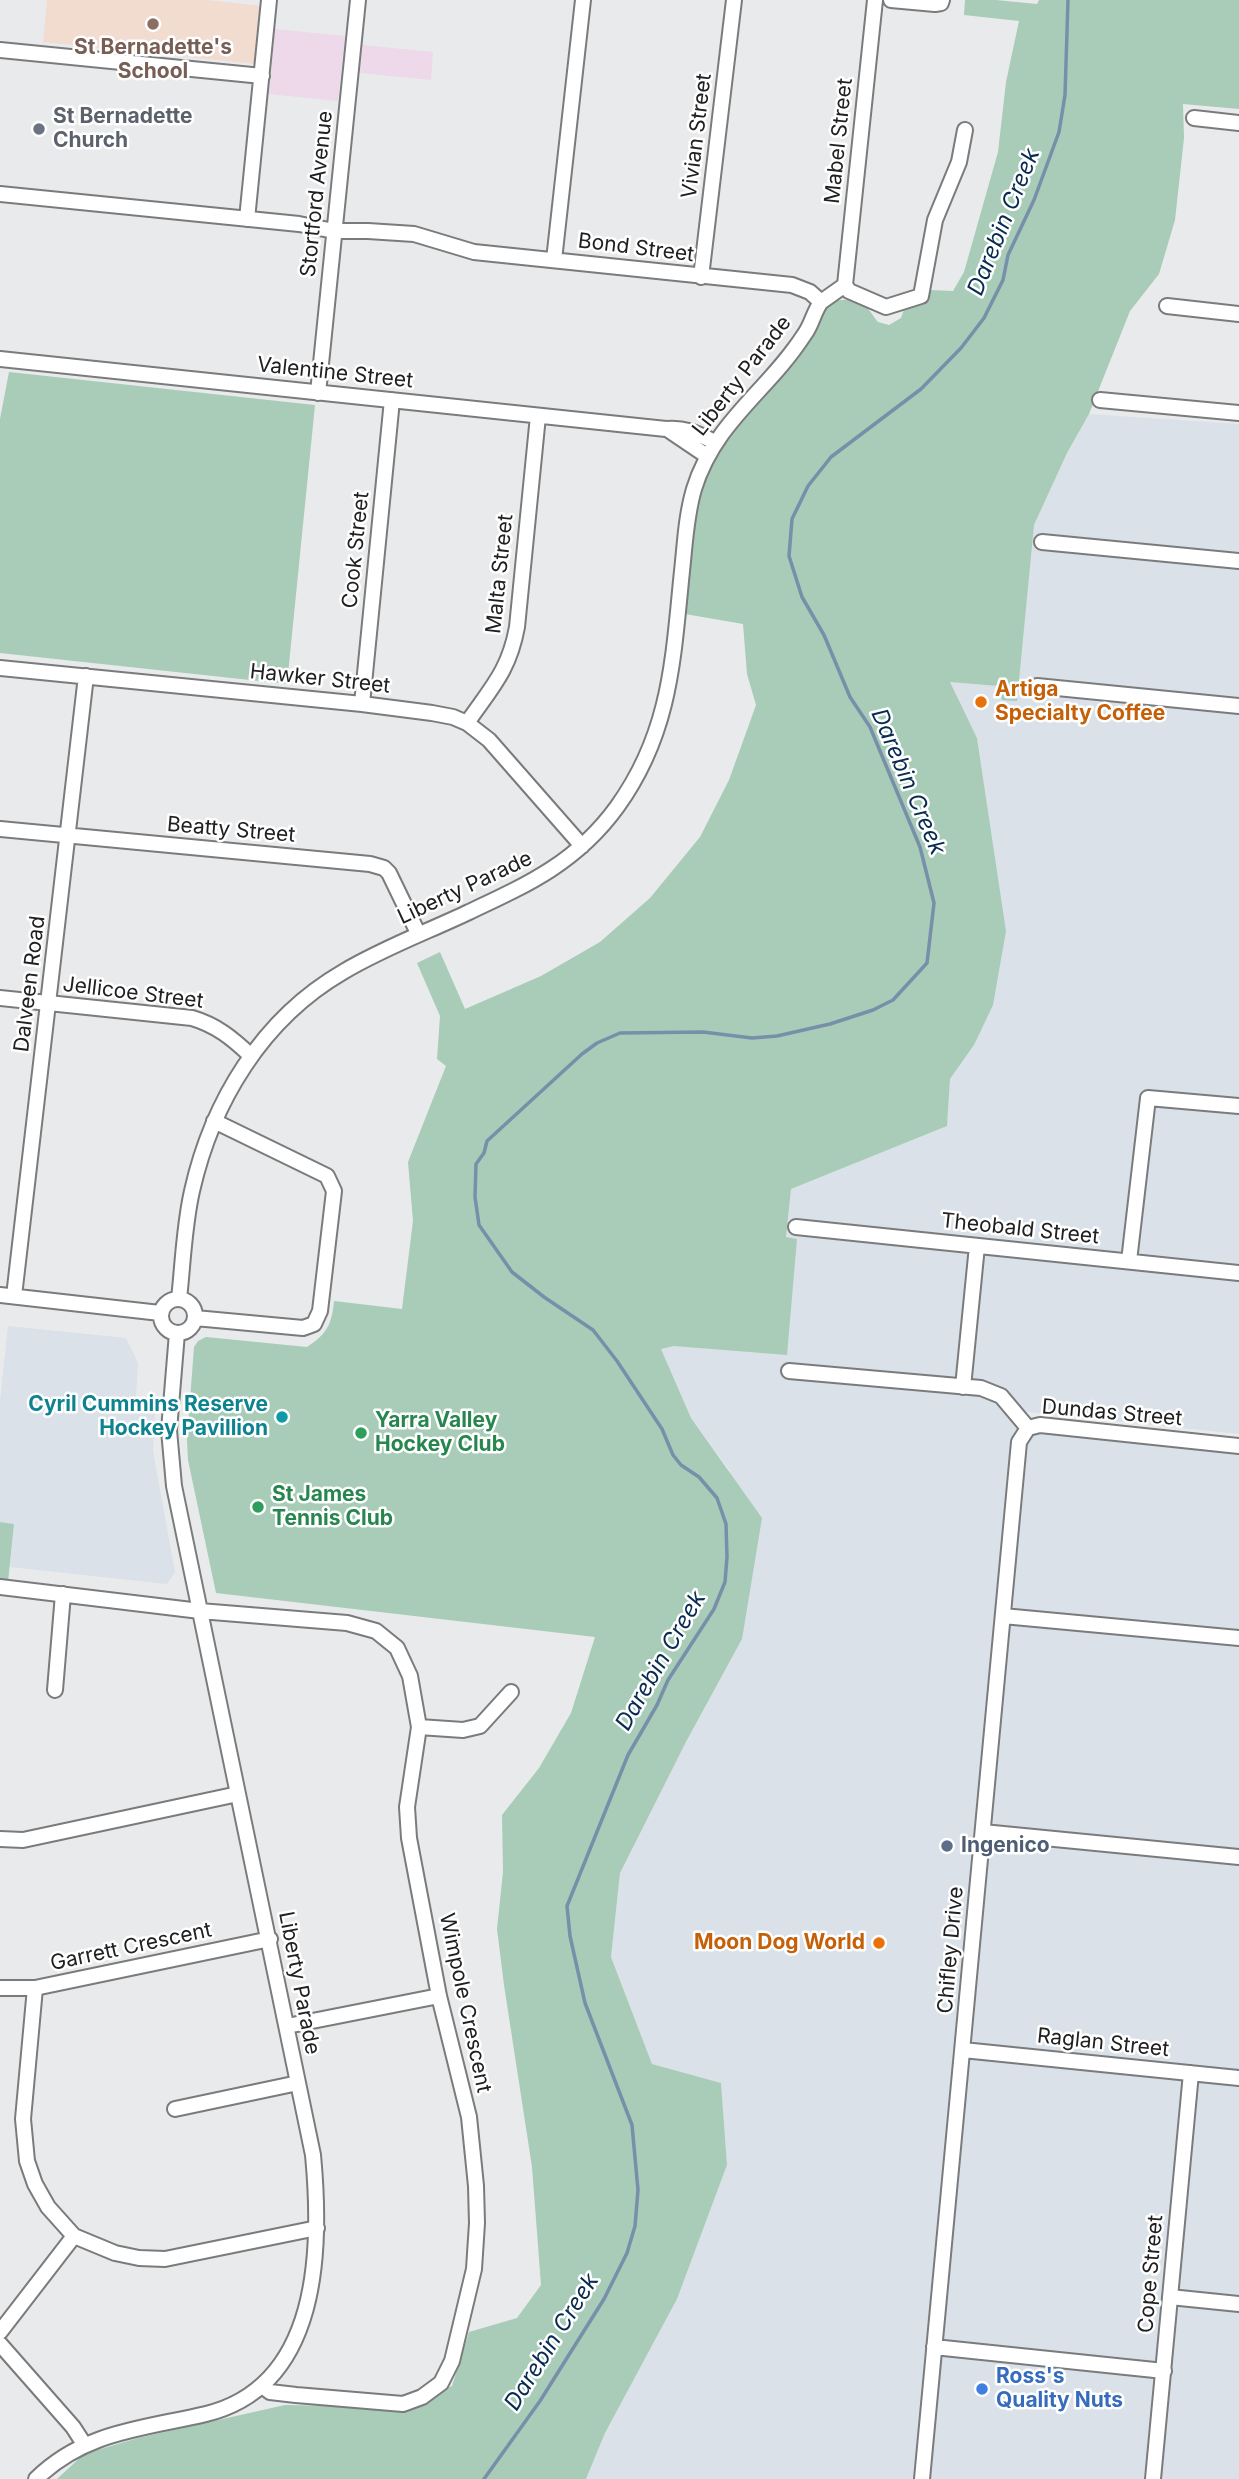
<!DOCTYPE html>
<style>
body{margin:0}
canvas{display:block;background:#e9eaeb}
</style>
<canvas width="1239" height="2479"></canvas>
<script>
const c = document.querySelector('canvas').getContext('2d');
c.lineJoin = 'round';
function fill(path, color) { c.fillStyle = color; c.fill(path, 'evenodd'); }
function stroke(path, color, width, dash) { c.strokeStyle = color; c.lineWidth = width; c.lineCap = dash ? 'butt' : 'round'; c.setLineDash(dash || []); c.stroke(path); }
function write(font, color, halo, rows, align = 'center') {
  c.font = font + ' Inter,sans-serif'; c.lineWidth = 5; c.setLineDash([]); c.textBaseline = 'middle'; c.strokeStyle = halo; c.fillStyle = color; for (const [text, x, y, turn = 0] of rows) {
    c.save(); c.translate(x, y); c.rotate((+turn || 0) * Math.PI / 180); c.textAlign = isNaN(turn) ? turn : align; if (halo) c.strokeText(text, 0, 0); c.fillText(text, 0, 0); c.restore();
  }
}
const commercial = new Path2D(`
 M275,29L345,36L338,101L269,94Z
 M363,45L433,52L431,80L360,73Z`);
const built = new Path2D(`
 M1089,414L1239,424V1434L1000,1409L1029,1431L1239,1454V2479H586L605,2433L677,2299L727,2165L721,2083L652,2064L611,1957L620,1873L687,1740L742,1639L730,1471L691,1418L661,1349L674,1346L796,1244V1239L786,1237L791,1189L947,1126L950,1079L974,1045L1006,931L977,738L950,682L998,686L1030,555L1034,525L1067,453Z
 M8,1326L126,1338L138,1363L135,1412L155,1413L153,1451L175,1572L167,1584L10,1567L14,1524L0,1522V1401Z`);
const education = new Path2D(`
 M47,0H206L262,6L256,64L43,42Z`);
const green = new Path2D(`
 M965,0H996L1037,4L1039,0H1239V109L1183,104L1184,138L1175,220L1159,274L1130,311L1089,414L1067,453L1034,525L1017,701L1002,700L998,686L950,682L977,738L1006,931L993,1005L974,1045L950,1079L947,1126L791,1189L786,1237L797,1239L787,1355L674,1346L661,1349L691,1418L762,1518L742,1639L687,1740L620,1873L611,1957L652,2064L721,2083L727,2165L677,2299L605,2433L586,2479H57L84,2454L138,2438L285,2405L403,2407L452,2386L469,2332L517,2318L541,2285L532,2167L504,1985L497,1929L503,1872L502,1815L539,1768L571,1713L595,1637L216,1593L188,1460L187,1440L194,1347L198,1341L206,1337L307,1347C327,1334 332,1324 334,1301L402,1309L413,1221L408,1162L446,1066L437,1059L440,1016L417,963L440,952L465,1009L541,976L600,942L650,898L700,837L729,780L756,705L747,674L743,624L685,614C690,571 690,524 704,482C722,428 772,389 806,346C817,332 816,310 834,302C844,297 860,301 868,309C872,313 874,318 878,322L889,325L901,318L905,307C919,308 923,302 929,290L953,291L964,272L998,152L1006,82L1019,21L964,15Z
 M9,372L315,405L287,684L0,653V419Z
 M0,1522L14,1524L8,1582H0Z`);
const stream = new Path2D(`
 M484,2479L540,2401L604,2299L627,2253L635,2226L638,2190L632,2125L585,2003L570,1936L567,1906L628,1755L657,1705L668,1680L714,1609L725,1582L727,1557L726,1524L717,1498L699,1477L681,1465L673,1455L662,1429L617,1361L593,1330L544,1297L512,1272L479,1225L475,1197L476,1164L484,1153L487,1141L582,1054L597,1043L620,1033L703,1032L752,1038L777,1036L830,1024L873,1010L893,1000L927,963L934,903L920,847L870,727L850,697L824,635L802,597L789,556L792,519L808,486L831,457L921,389L961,348L984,318L1003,280L1008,255L1034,200L1059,132L1065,95L1068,0`);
const minor = new Path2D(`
 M891,0L935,4L941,3L942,0
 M0,50L262,76
 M1194,118L1239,123
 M0,194L299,224L334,231H368L414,234L474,252L792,285L810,292L821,302L845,285L849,291L886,307L921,296L935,220L959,162L965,130
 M247,219L269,0
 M554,260L583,0
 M701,277L734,0
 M845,285L875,0
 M1167,306L1239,314
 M0,359L666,429C685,427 698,434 715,442
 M318,393L358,0
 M1100,400L1239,413
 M670,431L707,456
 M1042,542L1239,561
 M0,668L362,704L432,713L453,717L467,723L489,740L582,846
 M1037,686L1239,706
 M362,704L392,400
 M467,723C491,688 509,671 517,627L538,416
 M0,829L370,864L384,868L389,873L418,933
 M0,998L192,1018C216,1025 232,1038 250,1055
 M796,1227L1239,1273
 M1129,1261L1148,1098L1239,1106
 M0,1295L160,1313
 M14,1296L86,676
 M161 1316a17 17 0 1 1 34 0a17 17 0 1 1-34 0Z
 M179,1299C183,1263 184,1226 192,1191C212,1102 262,1019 343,972C383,948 427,932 469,912C529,884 577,862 617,807C671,732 673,659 682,571C685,544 686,516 694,489C715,421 768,391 804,335C812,325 813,313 821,302
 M195,1318L303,1328L314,1324L320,1311L334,1191L327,1176L214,1121
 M789,1371L981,1388L1001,1396L1028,1428
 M963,1387L977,1246
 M1028,1428L1040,1425L1239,1446
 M0,1587L200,1611L347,1623L376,1631L397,1648L410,1676L419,1727L407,1807L409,1838L439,1996L469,2117L476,2186L477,2223L474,2269L452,2361L441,2383L422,2397L403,2404L296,2395L270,2392L262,2386
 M1003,1616L1239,1638
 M55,1690L63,1594
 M419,1727L463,1730L480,1726L511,1692
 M983,1832L1239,1857
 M0,1839L23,1840L238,1794
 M0,1988H35L270,1939
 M35,1988L23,2119L27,2161L35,2184L48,2207L74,2236L115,2253L139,2258L165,2259L317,2228
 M287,2026L439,1996
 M963,2050L1239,2078
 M175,2109L298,2083
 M1170,2297L1239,2304
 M0,2332L74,2236
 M0,2344L73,2427L84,2444
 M934,2347L1164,2371
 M36,2479C85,2431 143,2429 206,2414C320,2386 322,2250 313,2155L174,1486L169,1430L177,1333
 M922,2479L1019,1442L1028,1428
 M1153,2479L1191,2073`);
const markers = [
 [153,24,7,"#8d6e63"],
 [39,129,7,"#6b7280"],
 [981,702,7,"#e8710a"],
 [282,1417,7,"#0f9aa8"],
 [361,1433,7,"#2e9e5b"],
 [258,1507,7,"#2e9e5b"],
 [947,1846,7,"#5c6f8a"],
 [879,1943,7,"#e8710a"],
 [982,2389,7,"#3f7fe0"]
];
const educationNames = [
 ["St Bernadette's",153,48],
 ["School",153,72]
];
const worshipNames = [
 ["St Bernadette",53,117],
 ["Church",53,141]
];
const streetNames = [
 ["Vivian Street",697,136,-83],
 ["Mabel Street",839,141,-84],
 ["Stortford Avenue",317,194,-84],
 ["Bond Street",636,248,7],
 ["Valentine Street",335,373,6],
 ["Liberty Parade",742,376,-52],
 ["Cook Street",356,550,-84],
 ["Malta Street",500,574,-84],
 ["Hawker Street",320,679,6],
 ["Beatty Street",231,830,5],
 ["Liberty Parade",465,888,-25],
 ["Dalveen Road",30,984,-83],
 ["Jellicoe Street",133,993,7],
 ["Theobald Street",1020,1229,6],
 ["Dundas Street",1112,1413,5],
 ["Garrett Crescent",131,1947,-12],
 ["Chifley Drive",951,1950,-85],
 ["Liberty Parade",299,1983,79],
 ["Wimpole Crescent",465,2003,78],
 ["Raglan Street",1103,2043,6],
 ["Cope Street",1151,2274,-85]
];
const foodNames = [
 ["Artiga",995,690],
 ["Specialty Coffee",995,714],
 ["Moon Dog World",865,1943,"right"]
];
const cultureNames = [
 ["Cyril Cummins Reserve",268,1405],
 ["Hockey Pavillion",268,1429]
];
const leisureNames = [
 ["Yarra Valley",375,1421],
 ["Hockey Club",375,1445],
 ["St James",272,1495],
 ["Tennis Club",272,1519]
];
const serviceNames = [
 ["Ingenico",961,1846]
];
const shopNames = [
 ["Ross's",996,2377],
 ["Quality Nuts",996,2401]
];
const waterNames = [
 ["Darebin Creek",1004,222,-68],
 ["Darebin Creek",908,782,67],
 ["Darebin Creek",661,1661,-60],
 ["Darebin Creek",552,2342,-58]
];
fill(commercial, '#edd9e9');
fill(built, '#dae1e8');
fill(education, '#f2dbcf');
fill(green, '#a8ccb7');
stroke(stream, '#788faa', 3.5);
stroke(minor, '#7a7b7c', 18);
stroke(minor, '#fff', 14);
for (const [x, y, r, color] of markers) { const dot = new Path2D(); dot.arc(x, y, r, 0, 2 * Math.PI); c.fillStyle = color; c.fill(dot); stroke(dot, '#fff', 2.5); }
write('bold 21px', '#785e54', '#fff', educationNames);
write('bold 21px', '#5b616d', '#fff', worshipNames, 'left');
write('21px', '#202020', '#fff', streetNames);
write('bold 21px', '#c56008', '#fff', foodNames, 'left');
write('bold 21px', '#0d838f', '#fff', cultureNames, 'right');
write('bold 21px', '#27864d', '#fff', leisureNames, 'left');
write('bold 21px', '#4e5e75', '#fff', serviceNames, 'left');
write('bold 21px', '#366cbe', '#fff', shopNames, 'left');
write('italic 23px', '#062a50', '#fff', waterNames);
</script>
